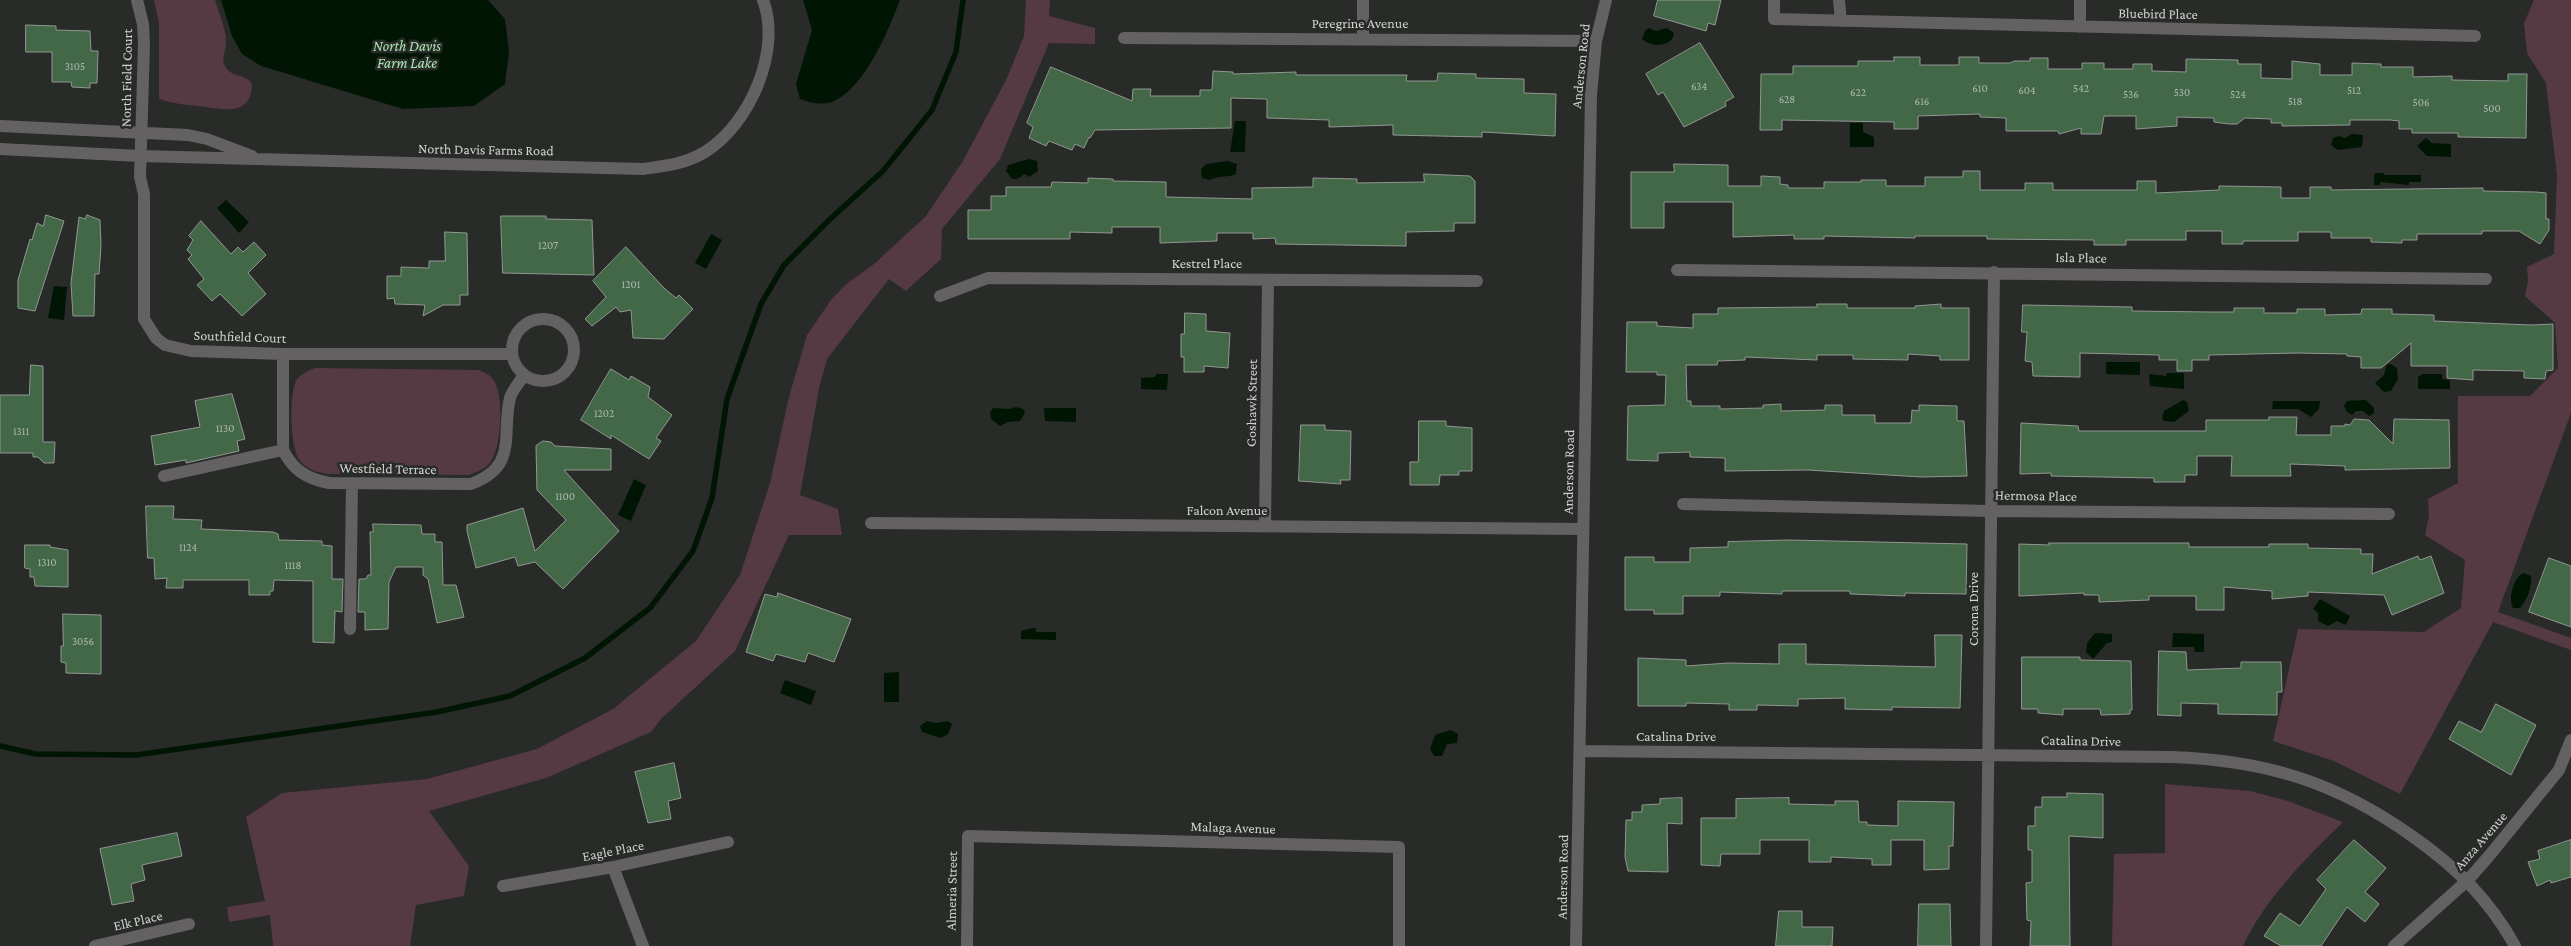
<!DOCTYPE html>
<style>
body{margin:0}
canvas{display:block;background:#282b28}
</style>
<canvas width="2571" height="946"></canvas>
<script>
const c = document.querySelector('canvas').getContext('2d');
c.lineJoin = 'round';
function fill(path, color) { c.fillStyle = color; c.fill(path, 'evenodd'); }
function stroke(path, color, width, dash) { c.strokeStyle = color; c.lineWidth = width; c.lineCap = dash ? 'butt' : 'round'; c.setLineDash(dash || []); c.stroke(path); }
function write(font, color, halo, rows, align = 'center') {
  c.font = font + ' "Crimson Pro",serif'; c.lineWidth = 5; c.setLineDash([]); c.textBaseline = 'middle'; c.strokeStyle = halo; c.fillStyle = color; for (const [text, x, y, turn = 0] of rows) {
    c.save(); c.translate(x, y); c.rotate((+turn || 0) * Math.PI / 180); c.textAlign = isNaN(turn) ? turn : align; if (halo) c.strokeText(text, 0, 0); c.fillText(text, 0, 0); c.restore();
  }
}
const green = new Path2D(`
 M154,0H215C219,13 226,29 226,42C226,52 220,58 226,68C232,77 246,74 252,84C251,119 220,108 198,106C184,105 173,103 159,99V23Z
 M1026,0H1050L1049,16L1095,28V44L1049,43L1000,159L942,229L941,259L906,291L889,279L827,359L819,388L800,495L838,509L842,535H789L735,651L661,719L651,732L546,778L429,811L469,866L464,896L416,905L410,946H273L270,915L229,922L227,907L265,901L246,817L282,793L427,779L537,749L613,709L696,641L740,575L770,483L789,397L807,335L831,300L845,285L874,264L926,216L963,161L1007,78L1024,36Z
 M2534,0H2571V413L2498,612L2571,638V650L2493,622L2400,794L2334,761L2273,741L2298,629L2424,632L2461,608L2465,560L2425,535L2429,516L2428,499L2458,483V396H2530L2558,368L2555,323L2525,296L2528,281L2527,267L2554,254L2557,175L2546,83L2527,53L2524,23Z
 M315,368L479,370C483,372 489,374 492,378C505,391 502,451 489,464C483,470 476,472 469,475L328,474C317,472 308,470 300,461C290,449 288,390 298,378C303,373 309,370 315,368Z
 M2165,784L2250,791L2288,801L2343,822C2307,857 2264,900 2243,946H2112L2114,854L2165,853Z`);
const water = new Path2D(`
 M221,0H488L505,19L509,52L505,84L474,106L403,109L261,66L242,54L232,36Z
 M803,0H900C888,31 866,86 834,101C824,106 810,103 800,99L796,84L812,30Z
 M1649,28L1656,31L1667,28L1674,33C1673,47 1651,48 1642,39L1645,31Z
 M1235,121H1246L1245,152H1230Z
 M1850,123H1863V132L1874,137V147H1850Z
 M2352,134L2363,135L2362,147L2338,150L2331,145L2333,138L2339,136L2345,138Z
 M2426,138L2432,143L2451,144V157L2427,156L2417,146Z
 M1029,159L1037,161L1038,171L1029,177L1025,174L1017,179H1012L1006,171L1008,165Z
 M1228,161L1237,164L1236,174C1227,178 1219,175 1210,180L1202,178L1201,169L1206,164Z
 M2379,173H2384V175H2421V182H2409V185L2380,182V185H2374V174Z
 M226,200L249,222L239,233L217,208Z
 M711,234L722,240L706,269L695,263Z
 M54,286L67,287L64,320L48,318Z
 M2106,362H2140V375L2106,374Z
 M2391,364L2397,368L2398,379L2391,391L2384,392L2375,383L2384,375L2387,365Z
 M2167,373H2184V389L2150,386L2149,374L2166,376Z
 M1156,374H1168L1167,390L1141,389V378L1155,377Z
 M2423,374H2442V379L2450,380V389H2418V377Z
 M2183,400L2187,402L2189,411L2174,422L2164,421L2162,418L2164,411Z
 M2366,400L2374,408V413L2369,416L2363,411H2356L2352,415L2347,412L2344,406L2347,401Z
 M2273,401H2320L2319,409L2311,417L2298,409H2272Z
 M1016,407L1023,409L1025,413L1020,421L1008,422L1000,426L991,419L990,413L993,408L1009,409Z
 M1044,408H1076V422L1045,421Z
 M634,479L646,485L631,521L618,515Z
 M2523,573L2531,576C2532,587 2528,599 2520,608H2513C2508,598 2513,579 2523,573Z
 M2320,599L2350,616L2346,625L2337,621L2328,626L2318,621V613L2313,609Z
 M1032,628H1036V632H1056V640L1021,639V631Z
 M2095,633L2112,634V642L2107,643L2093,659L2086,652L2087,643Z
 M2173,633L2204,634V652H2195L2194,647H2172Z
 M899,672V702H884V673Z
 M785,680L816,691L811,705L780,693Z
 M927,721L936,723L948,721L952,724L948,734L941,738L922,732L920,726Z
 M1451,730L1458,734L1457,743L1447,744L1442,756H1434L1430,749L1435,735Z`);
const stream = new Path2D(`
 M0,746L36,754L136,755L437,712L510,696L585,658L650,608L693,551L712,498L727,399L761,304L784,265L828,221L883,171L932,110L956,52L963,0`);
const building = new Path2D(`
 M1658,0H1721L1715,25L1708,23L1706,31L1654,16Z
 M26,25L56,26V30L90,31L91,51H98L97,83H90V88L72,87L71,82H52V52H26Z
 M1700,43L1734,97L1725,102L1726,106L1684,127L1663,92L1658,95L1646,74Z
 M1894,57H1920V65H1959V57H1979V63H2010L2014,61H2030V58H2048V69H2082V63H2104V69H2133V64H2152V71L2186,72V59L2238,60V64H2261V78L2292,79V61L2320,64V75H2352V63L2381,64V67H2413V77L2452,76V80L2508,81V74H2527L2526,138L2458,137V133H2412V129H2399V121L2390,120H2350V125L2282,126V123H2271V119L2245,118L2237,124H2229L2214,122V118L2177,117V126L2136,129V116H2104L2101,134H2081V128L2059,134L2058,131H2006V118L1980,117V114L1918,116V129H1894V122L1782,120V130H1760L1761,74H1793V66H1858V61H1894Z
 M1051,67L1132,101L1133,89H1151L1150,96H1200V90H1212L1213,71L1233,72V74L1296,72V75H1407L1406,81H1437L1438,73L1476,74V78L1524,79V93L1556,94L1555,136L1482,132V137L1393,135V125L1329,127V120L1267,118V99L1231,98V128L1095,130L1090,138L1089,137L1084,148L1075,144L1072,150L1049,141L1046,146L1029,138L1033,127L1027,123Z
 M1674,164L1728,165V186H1761V176L1780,177V184L1788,185V188H1824V182H1861V180H1886V186H1925V177H1963V171H1980V190H2025V183H2053V190H2137V181H2156V193L2219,190V186L2281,187V198H2310V187H2331V190L2483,188V191L2536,192L2546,193V219H2549V230L2540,244L2519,231H2482V234H2417V240H2402V243L2371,242V238H2331V232H2298V241H2243V244H2222V231H2186V240H2126V245H2094V240L1987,239V236H1915V238L1824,236V239H1794V235L1733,237V202H1664V228H1631V172H1674Z
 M1424,174L1470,176L1475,181V223H1454V231L1406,232V246L1276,244L1275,238L1253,239V233H1217V241L1160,243V227H1112V233L1070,232V239H968V210H991V196H1006V187H1051L1052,182L1088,183V178L1113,179V181L1166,182V197L1252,199V188L1313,187V178L1357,179V183L1424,182Z
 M46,215L64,221L35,311L18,308V280L30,239L32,240L37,223L43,226Z
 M87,215L100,220L101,245L99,274H95L94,316H73L71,283L79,217L85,219Z
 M501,216H546V219L592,220L594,275L503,273Z
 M201,221L231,254L238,247L243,252L254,242L266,255L248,273L266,294L242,316L220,294L212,301L197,285L204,279L188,259L192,255L187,250L193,240L189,236Z
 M445,232L467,233L468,295H460V305H443L423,316L425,305L395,304L394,298L387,299V276H401V267L429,268V261H445Z
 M626,247L664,288L676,298L679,295L693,309L664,339L633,338L631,310L620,312L616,307L592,326L585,319L606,297L593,281Z
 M1817,304H1847V308H1915V306L1941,304V308H1969V360H1940V356L1908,354V360L1853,359V355H1817V360L1745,357V360L1718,361L1717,365H1686L1687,401H1691V406H1720V409L1763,408V405L1781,404V411L1825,410V405H1842V415H1875V423H1911L1912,410L1919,411V405L1957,406V421H1964L1967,476L1921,477L1808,470L1725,471V458L1690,457V452L1658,453V461L1627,460L1628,406L1665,405L1666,375H1657V372H1626L1627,322H1657V326L1693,328V314H1718V308L1817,307Z
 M2023,305L2132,307V311L2209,312H2234V308H2264V313H2297V309H2325V315L2361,314L2362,309H2392V314L2434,315V321L2531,325L2553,324V370L2546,371L2545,379L2524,378V371L2473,370V380L2447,378V366H2411V343L2381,368H2361V357L2347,356V354L2297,353L2209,355V360H2192V371H2177V360H2159V355L2080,353V377L2033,376L2032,362L2025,361L2027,332H2022Z
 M1185,313L1206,314V331L1230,333L1228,368L1204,366V372H1184V357H1181V334H1184Z
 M31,365L43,366V442H55L54,463H44L38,457H33V453H0V395H29Z
 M611,369L629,380L631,376L650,387L648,397L672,415L656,438L661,441L649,459L611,435V439L581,420Z
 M232,394L245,439L237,441L239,451L186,463V460L155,465L151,436L200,427L195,401Z
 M2269,417H2297L2296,435H2331V426H2345V424L2350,425L2354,419L2369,420L2393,444L2394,419L2449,420L2450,468L2345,470V466L2290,464L2291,476H2231L2232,456H2197V475H2185V482H2154V478L2051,476V473L2020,474L2021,423L2078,426L2079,431H2206V420H2269Z
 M1419,421H1446V426L1472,428V471H1459V475H1440L1439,485H1410V462H1418Z
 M1301,425H1325V430L1351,431L1350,480H1340L1341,484L1299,481Z
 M543,441L551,442L555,446L611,449V470H564L619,531L563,589L535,562L518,566L515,557L476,568L467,531V525L523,508L535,551L566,520L537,490L536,446Z
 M146,506H174L173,519L202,520L201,529L273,532L278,534L279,540L322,541V545L332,546V579H343L342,612L335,611L334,643L313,642V581L274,580L273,591H270V595H249V580H183V588H166L167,578L155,579L154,558H148Z
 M373,524L421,525L422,534H435V542H442L443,585H456L464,617L437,623L428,579L423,575V567H396L389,582L388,629L365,630V612H358L359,579H366L368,575H371L370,532H373Z
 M1789,540L1967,544L1966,594L1905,593V596L1850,594V591H1782V594L1720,592V596H1683V614H1654V610H1625V557H1654V562H1690V548L1728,547V542Z
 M2049,543H2189V547H2269V544H2308V548L2361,549V554H2373L2372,574L2418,556L2420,560L2431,556L2444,593L2392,615L2384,595L2308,592V596L2272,599V591L2224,587V610H2196V596H2149V600L2099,602V595H2084V593L2019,596V544L2049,545Z
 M25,545H50V547L68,550V587L35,586L34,577H30V569L25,568Z
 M2549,558L2571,566V627L2529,612Z
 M778,593L851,619L834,662L808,653L805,662L776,654L773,661L746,652L765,594L777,597Z
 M63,614L101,615V674L66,673V663L61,662V646H63Z
 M1935,635H1962L1960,708L1892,707V710L1845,709V698L1798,699V706L1757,705V710H1729V704L1686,703V706H1638V658L1686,660V666L1728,663L1779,664V644H1806V664L1935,667Z
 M2159,651L2186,652L2187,670L2241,668V662H2281L2282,692H2277V715L2218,714V704L2181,703V716L2158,715Z
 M2022,657H2080V660L2131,661L2132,710H2130V714L2101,715L2100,709H2063V715L2038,713V709H2022Z
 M2496,704L2536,725L2511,775L2449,739L2459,721L2481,732Z
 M674,763L681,798L668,801L671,819L648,823L635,772Z
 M2067,793L2103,794V838L2069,836L2070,946H2030L2031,921L2027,920L2026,883L2032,882V850H2028V826H2035V807H2042V797H2067Z
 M1682,798V824L1667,823L1668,872L1628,871L1625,857L1626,820H1632V812H1642V805L1660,804V799Z
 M1789,798V804L1835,805V801H1858L1859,822H1867V825L1898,826V801L1954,802L1953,846H1949V869L1924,870V840H1891V865H1872V859L1831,857V862H1809V840H1760V854H1721L1720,866L1701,865V818H1736V799Z
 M177,833L182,856L142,865L145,880L131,884L134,901L112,905L100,849Z
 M2354,840L2386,868L2365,892L2379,904L2365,922L2347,907L2321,946H2281L2264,936L2280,913L2300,926L2326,889L2317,880Z
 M2571,840V877L2551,883L2550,880L2537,886L2528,862L2540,859L2538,851Z
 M1919,904H1950L1951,946H1918Z
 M1779,911H1802V927H1833L1832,946H1776Z`);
const minor = new Path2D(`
 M137,0L143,24L144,45L140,177L144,194V319L156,338L165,345L191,351L283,354H512
 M1774,0V19L2475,36
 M1839,0L1841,21
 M2080,0V27
 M1124,38L1596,41
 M1363,39V0
 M0,126L188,135L207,139L252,156
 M0,149L140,156L643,169C665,166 685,164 705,152C750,124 782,50 763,0
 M1677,270L2486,279
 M940,296L988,278L1477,281
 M512 350a31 31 0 1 1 62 0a31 31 0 1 1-62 0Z
 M283,354V450C293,470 307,479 329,483L471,484C519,466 501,435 510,398C512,390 520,382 524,375
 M164,476L283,450
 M1683,504L1989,511L2389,514
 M871,523L1583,529
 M1265,526L1268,280
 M350,629L352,483
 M1580,751L2171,757C2265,760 2336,782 2412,836C2456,867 2489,899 2515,946
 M613,867L643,946
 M503,886L613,867L728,842
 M95,946L189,924
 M967,946L968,836L1399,847V946
 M1576,946L1591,95L1596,41L1606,0
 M1986,946L1994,272
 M2394,946L2468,880L2489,856L2559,770L2571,740`);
const numberNames = [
 ["3105",75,67],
 ["634",1699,87],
 ["610",1980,89],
 ["542",2081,89],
 ["604",2027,91],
 ["512",2354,91],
 ["622",1858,93],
 ["530",2182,93],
 ["536",2131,95],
 ["524",2238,95],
 ["628",1787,100],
 ["616",1922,102],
 ["518",2295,102],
 ["506",2421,103],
 ["500",2492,109],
 ["1207",548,246],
 ["1201",631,285],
 ["1202",604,414],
 ["1130",225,429],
 ["1311",21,432],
 ["1100",565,497],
 ["1124",188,548],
 ["1310",47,563],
 ["1118",293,566],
 ["3056",83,642]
];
const streetNames = [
 ["Bluebird Place",2158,14,1],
 ["Peregrine Avenue",1360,24],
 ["Anderson Road",1581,66,-84],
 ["North Field Court",127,78,-89],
 ["North Davis Farms Road",486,150,1],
 ["Isla Place",2081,258,1],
 ["Kestrel Place",1207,264],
 ["Southfield Court",240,337,2],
 ["Goshawk Street",1252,403,-89],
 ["Westfield Terrace",388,469,1],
 ["Anderson Road",1569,472,-89],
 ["Hermosa Place",2036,496,1],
 ["Falcon Avenue",1227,511],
 ["Corona Drive",1974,609,-90],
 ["Catalina Drive",1676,737],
 ["Catalina Drive",2081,741,1],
 ["Malaga Avenue",1233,828,2],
 ["Anza Avenue",2481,841,-49],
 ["Eagle Place",613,851,-11],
 ["Anderson Road",1563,877,-89],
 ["Almeria Street",952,891,-89],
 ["Elk Place",138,921,-13]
];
const waterNames = [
 ["North Davis",407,46],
 ["Farm Lake",407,63]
];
fill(green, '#553943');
fill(water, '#001503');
stroke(stream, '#001503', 5.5);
fill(building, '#436848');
stroke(building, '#929692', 1);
stroke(minor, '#646162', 12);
write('11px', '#aeb9b0', null, numberNames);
write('14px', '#d2d4d2', '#282b28', streetNames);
write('italic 15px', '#a9e7b1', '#282b28', waterNames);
</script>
